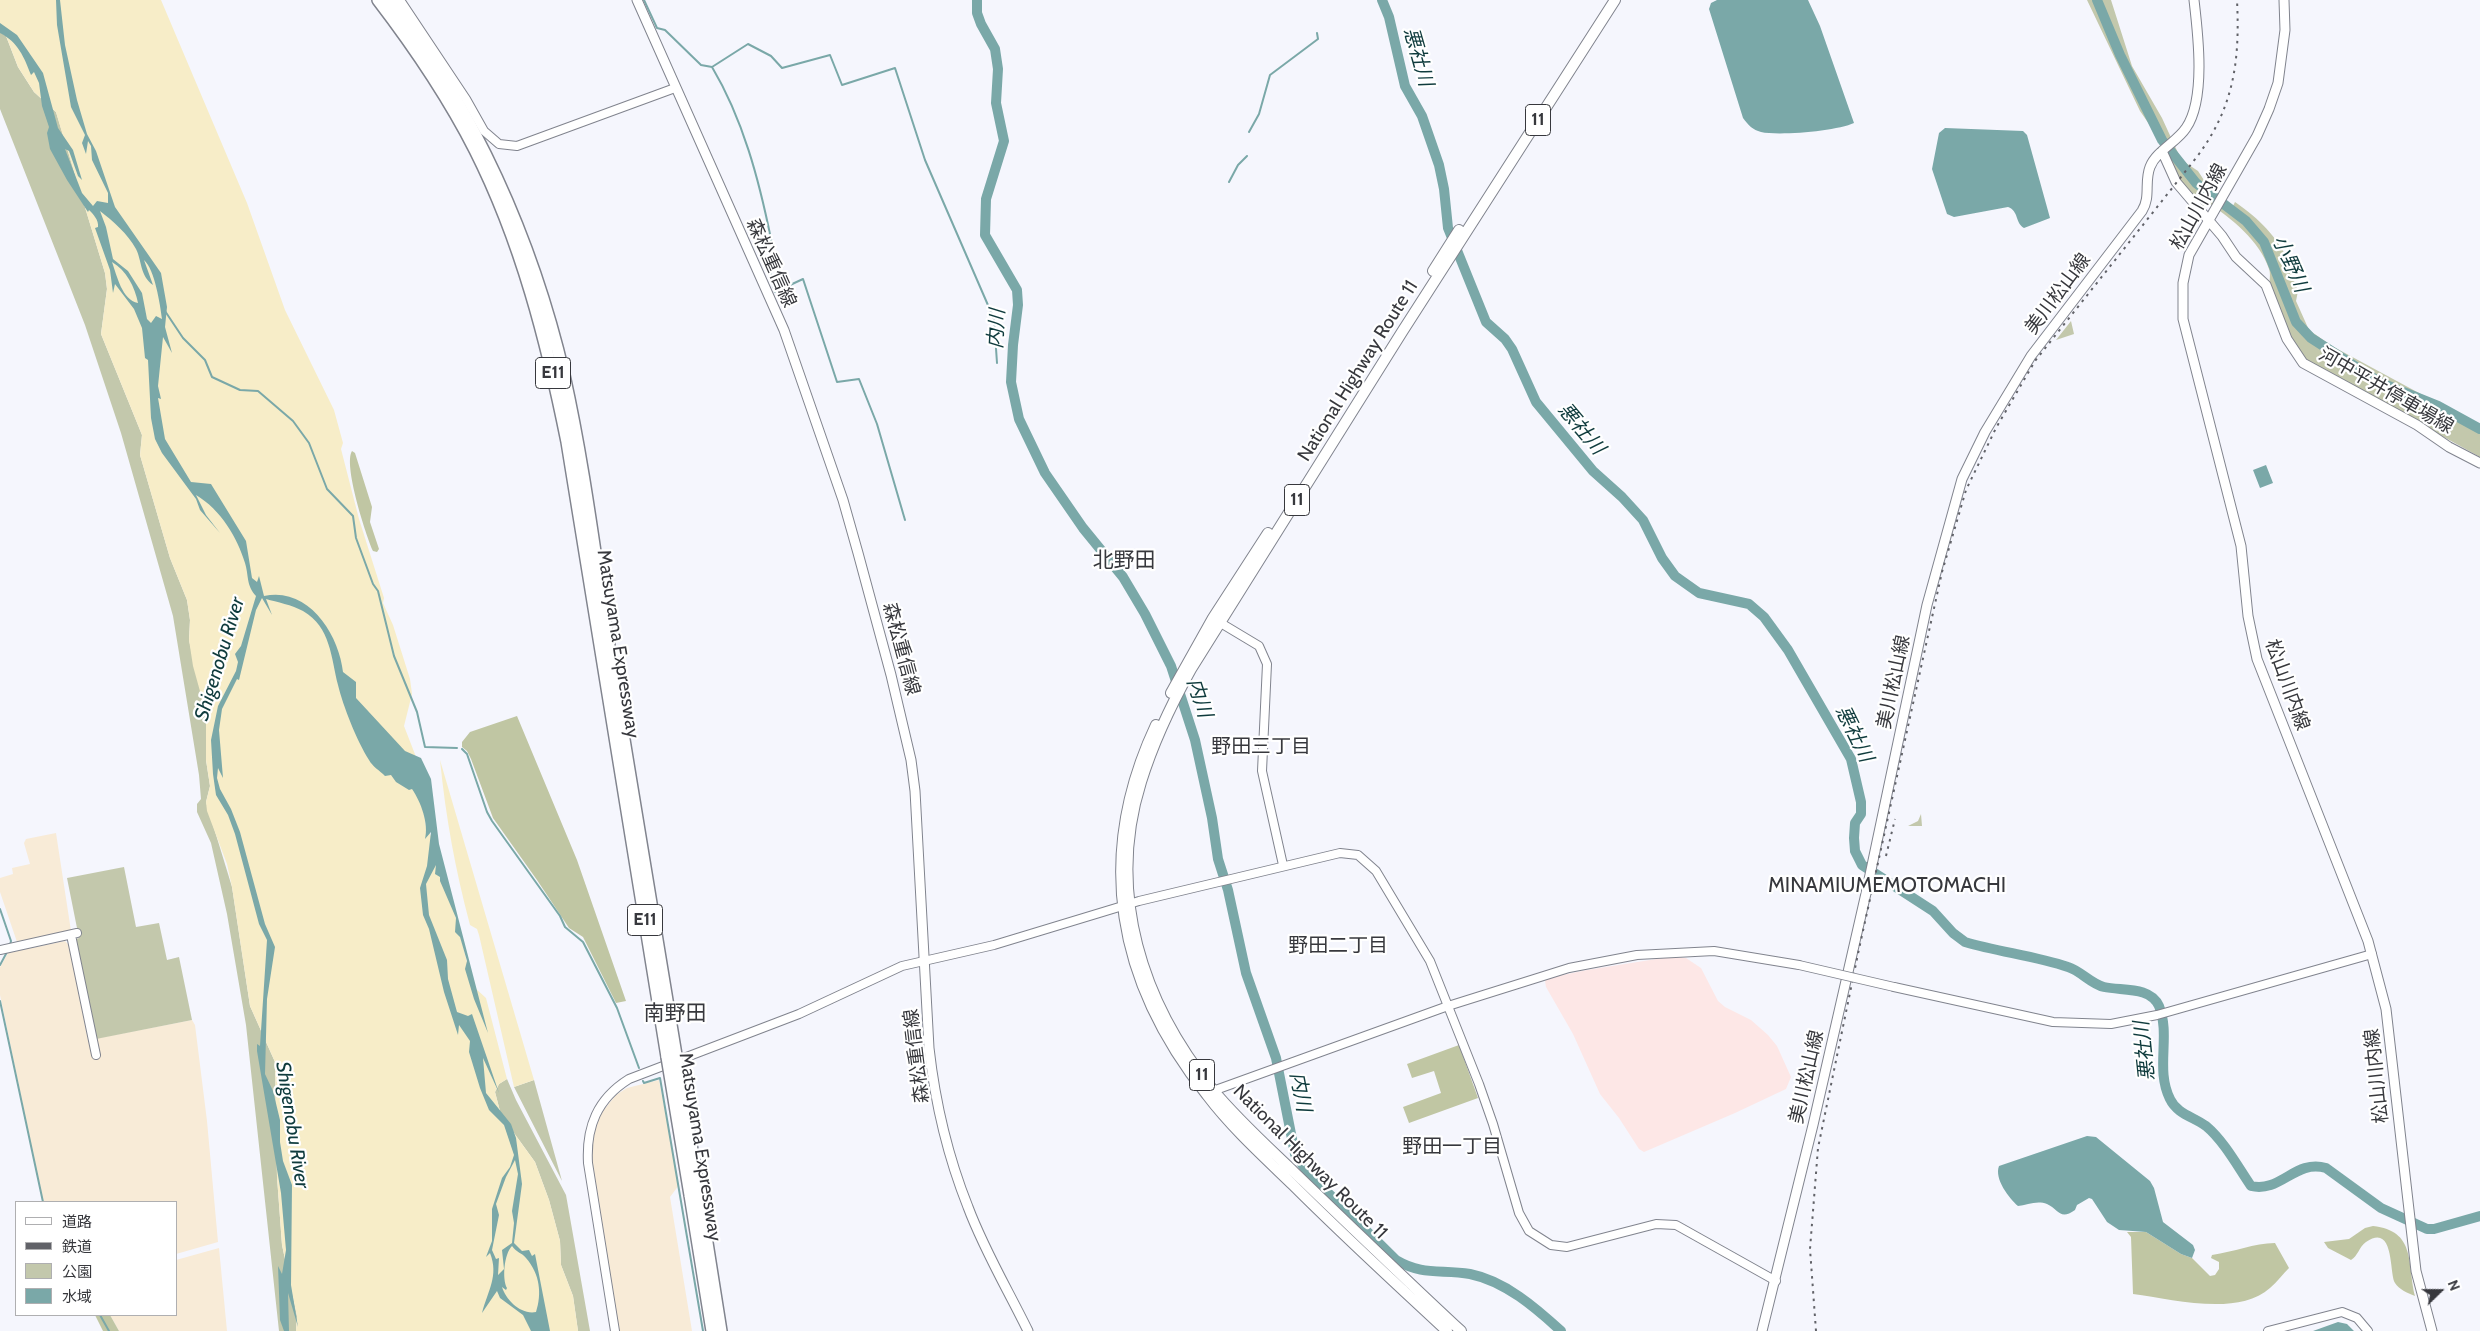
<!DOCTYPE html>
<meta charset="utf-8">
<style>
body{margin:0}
#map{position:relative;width:2480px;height:1331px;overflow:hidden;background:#f5f6fd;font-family:Cabin,"Noto Sans JP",sans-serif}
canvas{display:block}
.legend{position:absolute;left:15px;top:1201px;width:162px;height:115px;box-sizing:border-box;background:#fff;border:1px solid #afafb1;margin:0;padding:6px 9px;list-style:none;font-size:15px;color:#37383d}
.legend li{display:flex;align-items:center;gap:10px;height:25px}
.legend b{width:25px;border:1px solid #afafb1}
.north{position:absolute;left:2415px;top:1266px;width:50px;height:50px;-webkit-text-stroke:4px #fff;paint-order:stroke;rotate:68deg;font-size:14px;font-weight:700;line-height:20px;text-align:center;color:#37383d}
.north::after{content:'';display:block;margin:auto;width:18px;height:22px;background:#37383d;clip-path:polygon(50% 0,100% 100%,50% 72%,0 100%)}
</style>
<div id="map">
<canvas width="2480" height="1331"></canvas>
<ul class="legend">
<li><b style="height:6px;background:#fff"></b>道路</li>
<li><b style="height:6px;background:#616268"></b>鉄道</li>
<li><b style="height:14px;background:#c3c8ac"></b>公園</li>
<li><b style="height:14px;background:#7aa8a8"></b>水域</li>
</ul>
<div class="north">N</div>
</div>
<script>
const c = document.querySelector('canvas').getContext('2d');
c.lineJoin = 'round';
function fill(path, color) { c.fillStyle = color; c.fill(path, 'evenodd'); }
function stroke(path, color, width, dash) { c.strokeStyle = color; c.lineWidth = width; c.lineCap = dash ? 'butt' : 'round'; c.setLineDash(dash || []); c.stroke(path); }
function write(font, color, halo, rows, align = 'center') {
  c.font = font + ' Cabin,"Noto Sans JP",sans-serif'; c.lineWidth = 4.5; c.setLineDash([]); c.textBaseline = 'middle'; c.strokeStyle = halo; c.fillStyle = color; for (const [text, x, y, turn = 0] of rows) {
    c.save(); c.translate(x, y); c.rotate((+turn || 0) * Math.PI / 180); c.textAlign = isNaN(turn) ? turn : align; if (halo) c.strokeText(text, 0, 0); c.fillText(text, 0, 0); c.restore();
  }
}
const industrial = new Path2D(`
 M56,833L71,931L17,942L0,892V878L13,874L12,868L30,864L24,843L26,839Z
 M65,941L69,945L88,1040L192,1020L195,1025L207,1121L218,1242L176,1254V1202H43L0,995V967L8,953Z
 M659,1080L679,1185L670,1197L692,1331H619L595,1189L591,1160L592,1137L598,1117L616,1095L627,1088Z
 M219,1248L227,1331H119L110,1315H176V1260Z`);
const medical = new Path2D(`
 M1669,957L1686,958L1701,968L1718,1001L1725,1007L1751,1020L1768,1035L1777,1046L1791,1077L1786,1089L1735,1113L1644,1152L1639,1149L1619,1118L1600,1094L1573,1034L1546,987L1545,981L1548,978L1587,970Z`);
const green = new Path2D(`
 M2087,0H2111L2132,66L2162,118L2179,155L2186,163L2198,171L2211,191L2233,206L2235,202C2260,219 2276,236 2290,263L2288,265L2298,291L2296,301L2309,330L2332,346L2480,426V457L2306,361C2292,342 2275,308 2270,285C2269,280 2271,274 2269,269C2260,241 2231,218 2207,202L2202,208L2179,183L2169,153L2140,111Z
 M0,32L6,36L18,67L34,92L56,112L105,273L107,289L101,334L142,435L140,455L170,558L187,600L190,620L189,640L203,702L206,723V760L210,786L206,802L232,887L250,1006L275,1062L277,1177L282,1245L297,1316L296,1331H279L246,1025L227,914L211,843L197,812V804L201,799L199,775L173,616L121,433L85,325L0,109Z
 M2071,321L2074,334L2056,340Z
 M1921,814L1922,826H1908L1902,862L1908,826L1918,821Z
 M124,867L136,927L159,923L167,960L179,957L192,1020L96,1039L76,939L79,938L67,878Z
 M507,1079L516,1100L566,1195L590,1331H578L573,1296L561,1265L560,1241L549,1200L535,1162L501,1115L495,1092L499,1084Z
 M534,1080L562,1181L514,1087Z`);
const forest = new Path2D(`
 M352,451L355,453L372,507L370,522L379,549L377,552L373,551C366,535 343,465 352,451Z
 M517,716L577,860L626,1001L616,1003L583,937L569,928L537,880L493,818L471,759L467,751L462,747V742L470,732Z
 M1459,1045L1478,1098L1409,1123L1403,1107L1441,1093L1434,1071L1412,1078L1407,1064Z
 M2373,1226C2416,1231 2407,1262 2415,1296C2407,1293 2399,1289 2395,1283C2389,1274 2395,1222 2366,1242C2359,1247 2358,1256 2351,1260L2328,1248L2324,1242L2349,1239L2365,1228Z
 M2127,1232H2146L2181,1254L2192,1258L2210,1276L2215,1275L2219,1269V1262L2211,1258L2212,1255C2234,1252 2254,1243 2275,1243L2289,1268C2283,1274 2277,1282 2270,1288C2237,1317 2173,1299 2133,1294L2131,1237Z
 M95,1315H110L119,1331H103Z`);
const sand = new Path2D(`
 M0,0H161L247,203L285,310L334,410L343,443L341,449L359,519L384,598L383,603L393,625L410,679L412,694L404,726L418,762L426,827L439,851L473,986L486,998L507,1079L499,1084L495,1092L501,1115L535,1162L549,1200L560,1241L561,1265L573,1296L578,1331H296L297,1316L282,1245L277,1177L275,1062L250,1006L232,887L227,864L207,811L206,802L210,786L206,760V723L203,702L193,666L189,640L190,620L187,600L170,558L140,455L142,435L101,334L107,289L105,273L61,129L56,112L34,92L18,67L6,36L0,32Z
 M440,760L534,1080L514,1087L479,935L477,929L470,925C455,868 446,819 440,760Z`);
const water = new Path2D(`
 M56,0H60L65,45L77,100L87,134L96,151L115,207L161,273L167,307L165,327L172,353L163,337L158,386L161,399L158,398L165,439L191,482L211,484L246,541L252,578L257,582L259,576L264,596C308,586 339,634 343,672L356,682V698L405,751L421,758L431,779L439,844L488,1033L474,999L465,969L467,961L460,937L455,932L456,918L440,881V877L435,874L436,865L426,884L429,915L447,960L448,979L457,1012L468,1016L472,1014L499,1093L483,1058L486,1093L511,1124L516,1138L522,1184L514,1243L522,1251L529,1250L532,1256L535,1254L550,1331H531L523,1315L500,1298L497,1291L482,1313C488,1290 499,1276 490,1253L486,1257L492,1241V1209L502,1178L510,1167L514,1155L504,1125L489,1110L480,1088L469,1052L470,1041L459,1025L458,1035L444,992L429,929L423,915L420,888L427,866L431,832L425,839C429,824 421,802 412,789L409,790L396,782L391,775L385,776C380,771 372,766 369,760C357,741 343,706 338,685C331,658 331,627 303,611C292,605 277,602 266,599L272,615L262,598L256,610L239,680L237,679L222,709L219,730L223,778L218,768L217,778L220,789L231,809L240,832L265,924L275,947L267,999L265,1074L273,1091L280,1120V1142L283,1161L292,1185L291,1285L298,1327L288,1293L289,1331H284L280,1320L278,1266L282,1274L286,1250L281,1193L257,1051V1044L260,1046L267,940L259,924L235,834L228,815L216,795L213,774L211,740L218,706L236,671L238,662L235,654L241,646L256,596C246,585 249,576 245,563C237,537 221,510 196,495L206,515L220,533L200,510L196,499L162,453L155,439L151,418L148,360L145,358L142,328L134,309L115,284L113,293L110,270L95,228L98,227C99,220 93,214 89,210L88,212L67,180L50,149L47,133L49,127L42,106L39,83L34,72L31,75C24,57 18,42 0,33V23L17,35L43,73L58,128L73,150L82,180L78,176L69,151L65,149L82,193L93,206L97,201L108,203V193L92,160L91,146L88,141L86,154L82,143L85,135L71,107L57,25ZM100,211C113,221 128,234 136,249C142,261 140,276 153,285L144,260C155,270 160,304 162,319L156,316L151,323L147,319L142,293L128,271L113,259L106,227ZM112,262C126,270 135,287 138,303C122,300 117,276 112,262ZM515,1160L518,1174L512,1211L514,1223L512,1243L502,1250L504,1269L498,1275L499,1258L496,1259L492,1250L499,1215L496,1204L506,1177ZM512,1246C517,1253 521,1252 526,1258C540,1274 542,1294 536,1312C521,1315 506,1300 502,1287L506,1290L507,1288C502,1279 504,1254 512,1246Z
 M1717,0H1808L1820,26L1854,123C1837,131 1779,136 1761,132C1753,130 1748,125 1743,118L1709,9L1711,3Z
 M1945,128L2023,131L2027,135L2050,218L2024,228C2015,223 2019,211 2008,207L1954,217L1947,214L1932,169L1939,133Z
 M2266,465L2273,483L2260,488L2253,470Z
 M2087,1136L2096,1137L2150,1181L2154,1188L2163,1222L2193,1245L2195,1250L2192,1258L2181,1254L2146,1232L2119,1230L2107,1222L2092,1199L2089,1198L2077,1205L2075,1210C2060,1221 2058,1209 2047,1204C2037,1200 2027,1205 2018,1206C2009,1198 1994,1179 1999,1166Z
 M2338,1322L2347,1324L2354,1331H2313Z`);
const stream = new Path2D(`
 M644,0L657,28L665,30L701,65L712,67C743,119 759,180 771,239C772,245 770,249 770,254C769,267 771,279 775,292L803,279L837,382L859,379L877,424L905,520
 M712,67L748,44L771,56L782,68L830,55L842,85L895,68L925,160L994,319L997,363
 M1249,132L1259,114L1270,75L1318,39L1317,33
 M1229,182L1238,165L1247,156
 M165,311L183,338L205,360L212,377L240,390L258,391L293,421L309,443L327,489L353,516L356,538L373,584L378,591L394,656L417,712L425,747L457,748
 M462,749L467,754L487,812L492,821L560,916L565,927L583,942L617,1008L639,1068
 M0,909L11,941L10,945
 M0,965L7,952
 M0,1001L43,1202
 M643,1081L644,1083L660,1078L703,1331
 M100,1315L109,1331`);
const river = new Path2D(`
 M977,0V13L981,24L995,49L998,69L996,103L1004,141L986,199L985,235L1017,290L1018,305L1013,345L1011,382L1019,419L1045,473L1083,528L1123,577L1145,614L1171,666L1195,740L1212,818L1218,859L1228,890L1246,973L1276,1058L1295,1154L1308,1173L1396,1260C1423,1276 1441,1269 1470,1274C1505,1281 1536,1308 1561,1331
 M1382,0L1389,17L1405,86L1422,116L1439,165L1444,189L1448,228L1486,322L1505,339L1512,349L1536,402L1593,471L1622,497L1643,520L1662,558L1675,576L1699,593L1749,604L1764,617L1788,650L1851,759L1861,802V814L1855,823L1854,838L1855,851L1862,865L1933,911L1953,933L1965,942C1999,952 2035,956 2068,967C2081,971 2091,984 2104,987C2122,991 2150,986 2159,1006C2171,1036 2155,1069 2170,1099C2177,1114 2194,1117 2206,1126C2224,1141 2238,1167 2251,1186C2281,1193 2295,1159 2326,1168L2381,1208L2427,1229H2434L2480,1216
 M2097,0L2120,55L2162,140L2196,183L2246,221L2264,242L2296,322L2311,338L2381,383L2438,406L2480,429`);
const tertiary = new Path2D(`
 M400,0L466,99L484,131L499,144L517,146L675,88
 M1219,622L1259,646L1267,664L1262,771L1283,865
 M71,935L96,1055
 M0,950L77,933
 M1894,987L2053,1022L2111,1024L2157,1015L2372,954
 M1210,1092L1448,1006L1569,968L1637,955L1714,951L1799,965
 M615,1331L588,1163C586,1127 597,1099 629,1079L799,1014L902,966L994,945L1139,901L1340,853L1358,855L1376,871L1430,961L1479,1084L1493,1124L1519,1213L1529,1231L1551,1245L1567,1247L1656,1224L1676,1225L1776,1281
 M2268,1331L2342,1312L2357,1318L2368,1331`);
const secondary = new Path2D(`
 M637,0L784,330L843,500L858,553L891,675L911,760L915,791L929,1048C935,1101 948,1157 968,1207C984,1250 1008,1290 1028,1331
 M2284,0L2285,30L2278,83L2269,109L2257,136L2189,255L2183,283V319L2241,546L2248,616L2257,659L2368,941L2386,1009L2416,1271L2432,1331
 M2162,151L2176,182L2222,236L2236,257L2266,285L2287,339L2303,363L2417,425L2449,447L2480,463
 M1762,1331L1813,1125L1867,889L1927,605L1962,479L1985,432L2031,356L2142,211C2151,197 2144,182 2150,167C2156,151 2177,142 2186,128C2206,99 2198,34 2194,0`);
const trunk = new Path2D(`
 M1433,271L1459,230
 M1171,693L1213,618L1268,533
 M1156,725C1094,857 1117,982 1207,1095C1232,1128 1263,1156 1293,1185C1343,1235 1395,1283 1447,1331
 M1461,1331C1405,1279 1350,1226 1295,1173C1267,1146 1238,1120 1213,1090C1142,1003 1106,893 1141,782C1153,743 1171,705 1191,669L1402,332L1615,0`);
const motorway = new Path2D(`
 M378,0C414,47 448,97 475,150C521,241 547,342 567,442L667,1057
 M390,0C475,112 532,239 564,375C583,460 594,547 607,633C629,774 653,915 676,1055
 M699,1192L721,1331
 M690,1195L712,1331`);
const rail = new Path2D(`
 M1886,856L1895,819
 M1816,1331L1810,1249L1818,1148L1859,949L1942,572L1966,490L1996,428L2035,361L2196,158C2234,108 2240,61 2237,0`);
const tertiaryBridge = new Path2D(`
 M1799,965L1894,987`);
const motorwayBridge = new Path2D(`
 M676,1055L699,1192
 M667,1057L690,1195`);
const shields = [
 [1538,120,25],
 [553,373,35],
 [1297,500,25],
 [645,920,35],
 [1202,1075,25]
];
const shieldNames = [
 ["11",1538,120],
 ["E11",553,373],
 ["11",1297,500],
 ["E11",645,920],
 ["11",1202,1075]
];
const streetNames = [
 ["松山川内線",2199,207,-61],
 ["森松重信線",771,263,66],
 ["美川松山線",2058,294,-53],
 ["National Highway Route 11",1358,371,-58],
 ["河中平井停車場線",2386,391,30],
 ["Matsuyama Expressway",618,644,81],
 ["森松重信線",901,649,75],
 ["美川松山線",1894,682,-78],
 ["松山川内線",2287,685,70],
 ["森松重信線",917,1056,-97],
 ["松山川内線",2377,1076,-96],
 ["美川松山線",1807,1077,-77],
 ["Matsuyama Expressway",700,1147,81],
 ["National Highway Route 11",1310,1162,45]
];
const waterNames = [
 ["悪社川",1418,57,74],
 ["小野川",2290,264,66],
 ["内川",997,329,-87],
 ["悪社川",1581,429,50],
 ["Shigenobu River",220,659,-73],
 ["内川",1199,698,72],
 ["悪社川",1854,734,64],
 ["悪社川",2145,1051,-96],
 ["内川",1300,1092,79],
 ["Shigenobu River",292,1125,81]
];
const neighbourhoodNames = [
 ["野田三丁目",1261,747],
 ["野田二丁目",1338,946],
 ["野田一丁目",1452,1147]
];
const quarterNames = [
 ["北野田",1124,561],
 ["MINAMIUMEMOTOMACHI",1887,886],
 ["南野田",675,1014]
];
fill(industrial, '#f8ebd7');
fill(medical, '#fde7e6');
fill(green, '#c3c8ac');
fill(forest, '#c0c6a3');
fill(sand, '#f7edc8');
fill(water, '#7aa8a8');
stroke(stream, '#7aa8a8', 2);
stroke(river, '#7aa8a8', 10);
stroke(tertiary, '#81848e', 10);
stroke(secondary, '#81848e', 11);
stroke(trunk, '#81848e', 12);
stroke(motorway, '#81848e', 14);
stroke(tertiary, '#fff', 8);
stroke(secondary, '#fff', 9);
stroke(trunk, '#fff', 10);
stroke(motorway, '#fff', 11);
stroke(rail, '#616268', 2, [2.5, 5]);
stroke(tertiaryBridge, '#81848e', 10, []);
stroke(motorwayBridge, '#81848e', 14, []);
stroke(tertiaryBridge, '#fff', 8);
stroke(motorwayBridge, '#fff', 11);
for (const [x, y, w] of shields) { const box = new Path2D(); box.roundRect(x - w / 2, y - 15.5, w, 31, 4); c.fillStyle = '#fff'; c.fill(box); stroke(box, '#37383d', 1); }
write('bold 18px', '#37383d', null, shieldNames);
write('19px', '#37383d', '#fff', streetNames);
write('italic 20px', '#0f3b3d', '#fff', waterNames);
write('20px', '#37383d', '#fff', neighbourhoodNames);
write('21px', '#37383d', '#fff', quarterNames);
</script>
